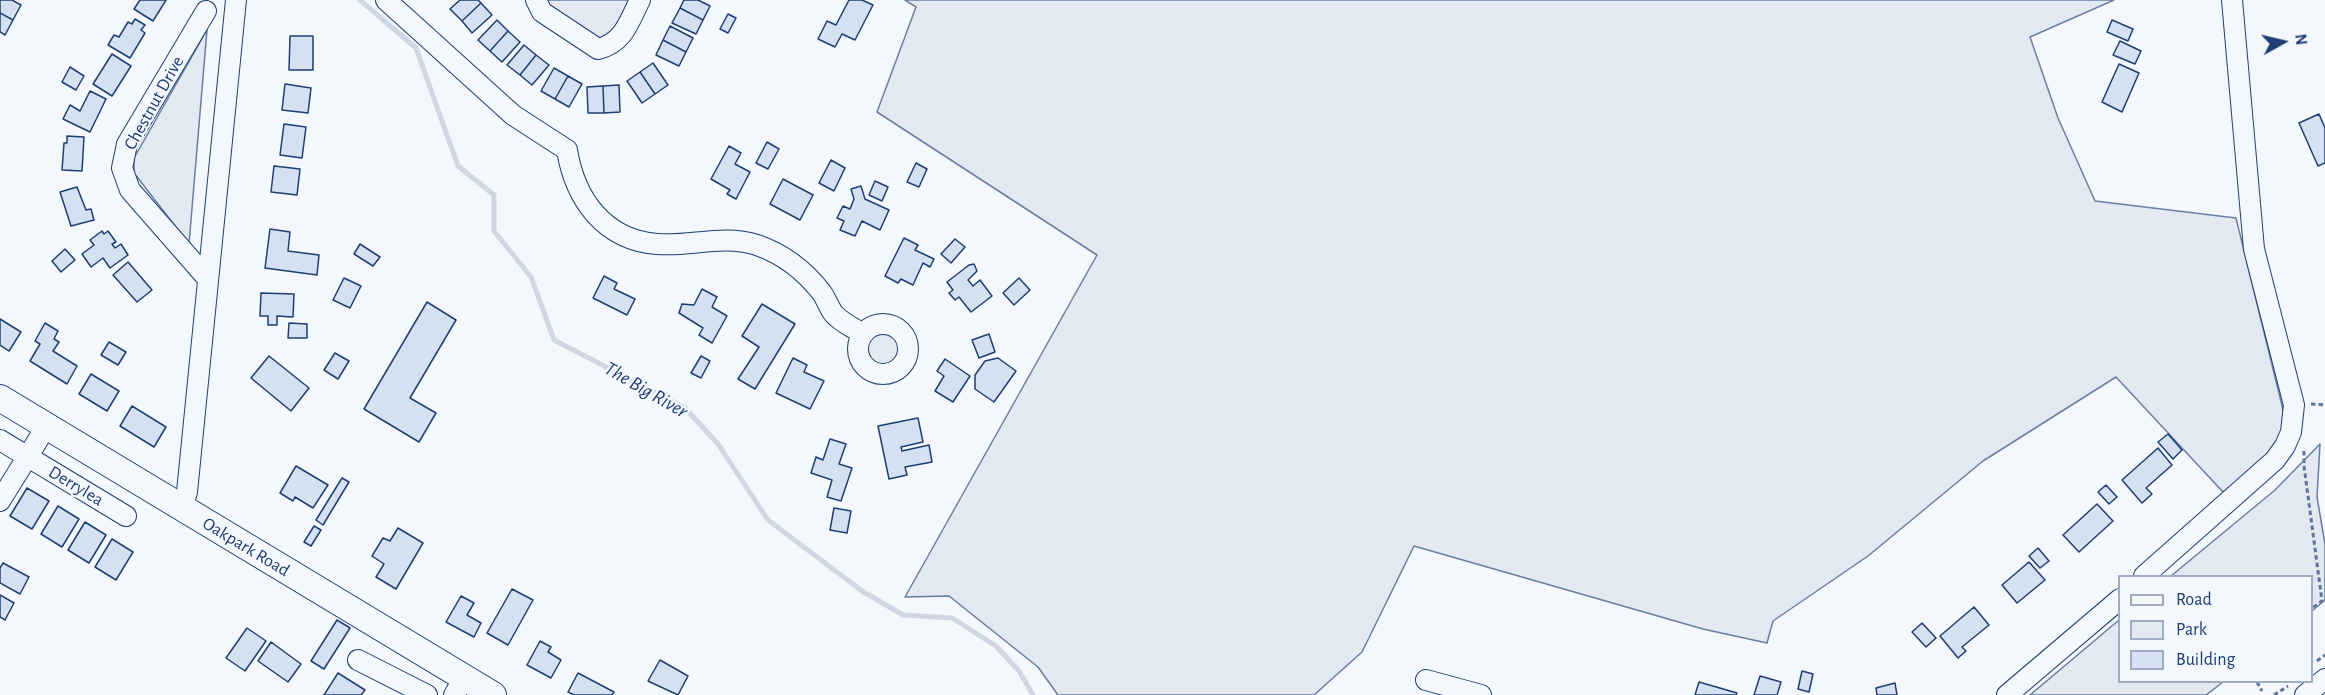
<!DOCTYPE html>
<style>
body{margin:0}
#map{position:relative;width:2325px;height:695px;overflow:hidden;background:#f4f7fb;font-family:"Alegreya Sans",sans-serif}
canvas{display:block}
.legend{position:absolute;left:2118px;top:575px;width:195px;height:108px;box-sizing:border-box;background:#f4f7fb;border:2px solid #9eadc5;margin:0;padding:8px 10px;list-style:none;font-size:18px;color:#1d3f73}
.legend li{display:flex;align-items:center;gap:12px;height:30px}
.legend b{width:30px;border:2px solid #9eadc5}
.north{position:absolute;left:2253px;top:12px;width:60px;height:60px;-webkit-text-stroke:4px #f4f7fb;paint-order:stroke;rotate:82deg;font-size:16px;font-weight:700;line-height:24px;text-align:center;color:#1d3f73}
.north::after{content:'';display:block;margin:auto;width:21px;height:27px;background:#1d3f73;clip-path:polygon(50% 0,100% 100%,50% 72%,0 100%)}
</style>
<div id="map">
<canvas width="2325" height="695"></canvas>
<ul class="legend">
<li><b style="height:8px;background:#f4f7fb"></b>Road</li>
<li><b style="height:16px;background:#e3e9f0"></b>Park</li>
<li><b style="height:16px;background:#d5e0f0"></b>Building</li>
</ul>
<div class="north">N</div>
</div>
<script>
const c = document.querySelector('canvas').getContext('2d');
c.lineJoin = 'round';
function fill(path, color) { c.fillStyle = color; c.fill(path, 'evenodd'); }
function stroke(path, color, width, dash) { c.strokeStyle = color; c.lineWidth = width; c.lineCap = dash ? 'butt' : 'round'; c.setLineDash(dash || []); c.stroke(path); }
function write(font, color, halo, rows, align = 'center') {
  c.font = font + ' "Alegreya Sans",sans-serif'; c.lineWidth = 4.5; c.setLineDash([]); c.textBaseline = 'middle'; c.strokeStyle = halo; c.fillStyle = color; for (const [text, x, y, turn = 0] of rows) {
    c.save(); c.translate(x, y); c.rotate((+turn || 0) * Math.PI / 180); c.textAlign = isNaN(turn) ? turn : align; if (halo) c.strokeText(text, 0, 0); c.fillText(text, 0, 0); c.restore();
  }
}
const green = new Path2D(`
 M543,0H631C623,16 617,41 596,39Z
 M905,0H2114L2030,37L2058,118L2095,201L2236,218L2287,426L2270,456L2223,492L2116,377L1983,461L1868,556L1773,621L1767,643L1703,629L1414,546L1362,652L1314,695H1058L1038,667L949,596L905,597L1097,255L877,112L916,7Z
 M207,30L189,244L134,173V158Z
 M867 349a16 16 0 1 1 32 0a16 16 0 1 1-32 0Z
 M2320,444L2317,497L2325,544V600L2312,611V576H2171L2275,490Z
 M2119,620L2120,682H2223L2206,695H2030Z`);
const stream = new Path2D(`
 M360,0L416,48L458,166L494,195V231L531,277L554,340L685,408L718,444L768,520L862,591L903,615L952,618L996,646L1019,671L1033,695`);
const building = new Path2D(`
 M0,0H12L21,5L13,20L0,13Z
 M140,0H166L153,21L134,9Z
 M460,0H478L481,3L462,21L450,9Z
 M684,0H698L710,6L703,20L680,8Z
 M849,0H862L873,5L855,40L842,34L835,47L818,39L827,21L836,25Z
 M481,3L492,15L472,33L462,21Z
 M680,8L703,20L696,34L672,23Z
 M0,13L13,20L5,35L0,32Z
 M728,14L736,18L728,33L720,29Z
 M135,19L145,25L141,30L145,33L130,58L108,45L114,35L119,37L128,22L132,24Z
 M497,20L508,31L490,51L478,40Z
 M2112,20L2133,29L2128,41L2107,32Z
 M670,26L693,38L686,52L663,40Z
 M508,31L520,42L502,62L490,51Z
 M290,36H313V70H289Z
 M663,40L686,52L679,66L656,55Z
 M2120,41L2141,51L2135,64L2113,55Z
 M524,45L536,55L520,75L507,65Z
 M112,54L131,66L112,96L93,84Z
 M536,55L549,65L532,85L520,75Z
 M653,63L668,85L655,94L640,72Z
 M2119,64L2139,73L2122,112L2102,102Z
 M70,67L84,76L76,90L62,82Z
 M554,68L568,76L555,99L541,91Z
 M640,72L655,94L642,103L627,81Z
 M568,76L582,84L569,107L555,99Z
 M285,84L311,88L308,113L282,110Z
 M619,85L620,112L604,113L603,86Z
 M603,86L604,113H588L587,87Z
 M90,91L106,99L90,132L63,119L70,105L80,111Z
 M2319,114L2325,128V163L2318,166L2299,123Z
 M284,124L306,127L302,158L280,155Z
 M67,136L84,137L82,171L62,170L64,143H67Z
 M767,142L779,149L768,169L756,163Z
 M729,146L741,153L735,164L750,172L736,199L727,194L730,190L711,179Z
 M831,160L845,168L834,191L819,183Z
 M916,163L927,169L919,187L907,182Z
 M274,166L300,169L297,195L271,192Z
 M783,179L813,195L800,220L770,204Z
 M875,181L888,187L882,201L869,195Z
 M861,186L865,199L889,210L880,230L862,221L855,236L840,230L844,221L837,218L843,206L850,209L854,199L851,189Z
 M77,187L86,210L91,209L94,220L71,226L60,192Z
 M270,229L290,232L288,251L319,255L317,275L265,268Z
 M102,231L104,234L108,231L116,242L112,244L115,248L121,244L128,255L110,268L103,258L91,267L82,254L94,245L90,240Z
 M904,238L918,245L915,250L934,259L930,267L923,263L913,285L901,279L898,283L885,276Z
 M955,239L965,247L951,263L941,254Z
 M360,244L380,257L373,266L354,254Z
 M65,249L75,260L61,272L52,261Z
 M128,262L152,290L137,302L113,275Z
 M974,264L977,271L968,280L973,286L980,280L992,296L971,312L959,297L955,300L949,293L953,290L947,282L969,265Z
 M604,276L617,283L614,289L635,299L627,315L593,298Z
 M344,278L361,286L350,308L333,300Z
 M1019,278L1030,290L1014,305L1003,293Z
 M702,289L717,297L712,307L727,316L712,343L699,335L703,328L679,313L682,304L694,305Z
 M261,293L294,294L293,317L277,316V325H268V316H260Z
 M427,302L456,320L410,398L436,413L419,442L364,409Z
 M762,304L795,324L755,389L738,379L759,347L742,336Z
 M0,319L21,332L9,351L0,345Z
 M45,323L58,331L54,339L59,342L53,351L77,366L67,384L30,361L40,344L35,341Z
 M289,323L307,324V338H288Z
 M989,334L995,352L979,358L972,340Z
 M109,342L126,352L118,365L101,355Z
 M335,353L349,361L338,379L324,370Z
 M269,356L309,388L291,411L251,378Z
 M701,356L710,361L701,378L691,373Z
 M793,358L807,365L804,372L824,381L810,409L776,393Z
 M998,358L1016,371L994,402L975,389V375L985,361Z
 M945,359L970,376L953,402L935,391L944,376L937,371Z
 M91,374L119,391L107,411L79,394Z
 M132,406L166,427L154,447L120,426Z
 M918,418L923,442L901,447L902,451L929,445L932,462L905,467L907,475L889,479L878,426Z
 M2168,434L2182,450L2173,459L2158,442Z
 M830,439L846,444L839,464L852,468L841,501L827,497L832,480L811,473L816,457L823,460Z
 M2158,448L2172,465L2146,488L2152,494L2142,503L2122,480Z
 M296,466L328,485L313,508L295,497L293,501L280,493Z
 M342,478L349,482L323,525L316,520Z
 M2106,485L2117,497L2109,504L2098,492Z
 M27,488L49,501L32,529L10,516Z
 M2097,504L2113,521L2079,552L2063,535Z
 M58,506L79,519L62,547L41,534Z
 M834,508L851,511L847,533L830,530Z
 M85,522L106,535L89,563L68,550Z
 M314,526L321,530L311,546L304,542Z
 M398,528L423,543L396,589L376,577L384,564L372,556L383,538L390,541Z
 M112,539L133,552L116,580L95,567Z
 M2038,548L2049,561L2040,568L2029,556Z
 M2029,562L2045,580L2017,603L2002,585Z
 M3,563L29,577L20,594L0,583V568Z
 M512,589L533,600L508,645L487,633Z
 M0,595L14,603L5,620L0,617Z
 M461,596L474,603L467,615L481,623L474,637L446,622Z
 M1974,607L1989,625L1962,647L1966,651L1958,658L1940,636Z
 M337,620L350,628L324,669L311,661Z
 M1922,623L1936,638L1926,647L1912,632Z
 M247,628L266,641L245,671L226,658Z
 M540,641L551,647L548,652L561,660L551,678L527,665Z
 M271,642L301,664L288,682L258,661Z
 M660,660L688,676L678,695L648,681Z
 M1802,671L1813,674L1809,692L1798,689Z
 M338,673L365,690L361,695H324Z
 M578,673L614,692L612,695H574L568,692Z
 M1760,676L1781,682L1777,695H1754Z
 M1699,682L1737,693L1736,695H1695Z
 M1895,683L1897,695H1877L1876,688Z`);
const path = new Path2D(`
 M2311,404L2325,405
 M2304,451V466L2322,601L2312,608
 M2317,661L2325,655
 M2257,682L2262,691
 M2274,695L2288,686`);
const minor = new Path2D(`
 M386,0L513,115L567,150C575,199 604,240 657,244C691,247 722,234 757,245C783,254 805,271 822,293C826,299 829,307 833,313C840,322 854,328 863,334
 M536,0L542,12L598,49C624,43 629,21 640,0
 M206,11L127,144L122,168L130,190L207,278
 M858 349a25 25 0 1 1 50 0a25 25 0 1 1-50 0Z
 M0,440L126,516
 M0,501L46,427
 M182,508L187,492L236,0
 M2144,576L2275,460L2285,446L2291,432L2294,405L2254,249L2232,0
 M358,660L427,695
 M1426,680L1481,695
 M454,695L464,678
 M2007,695L2120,599
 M2305,695L2325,679`);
const major = new Path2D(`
 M0,398L493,695`);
const streetNames = [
 ["Chestnut Drive",154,103,-61],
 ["Derrylea",76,486,31],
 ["Oakpark Road",246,547,31]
];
const waterNames = [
 ["The Big River",646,390,30]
];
fill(green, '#e3e9f0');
stroke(green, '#687fa3', 1.5);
stroke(stream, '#cfd7e4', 5);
fill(building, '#d5e0f0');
stroke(building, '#1d3f73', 1.5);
stroke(minor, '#1d3f73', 22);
stroke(major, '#1d3f73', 28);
stroke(path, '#5e769c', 3, [4.5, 3]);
stroke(minor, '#f4f7fb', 20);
stroke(major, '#f4f7fb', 26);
write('18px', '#1d3f73', '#f4f7fb', streetNames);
write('italic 20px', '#1d3f73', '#f4f7fb', waterNames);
</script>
